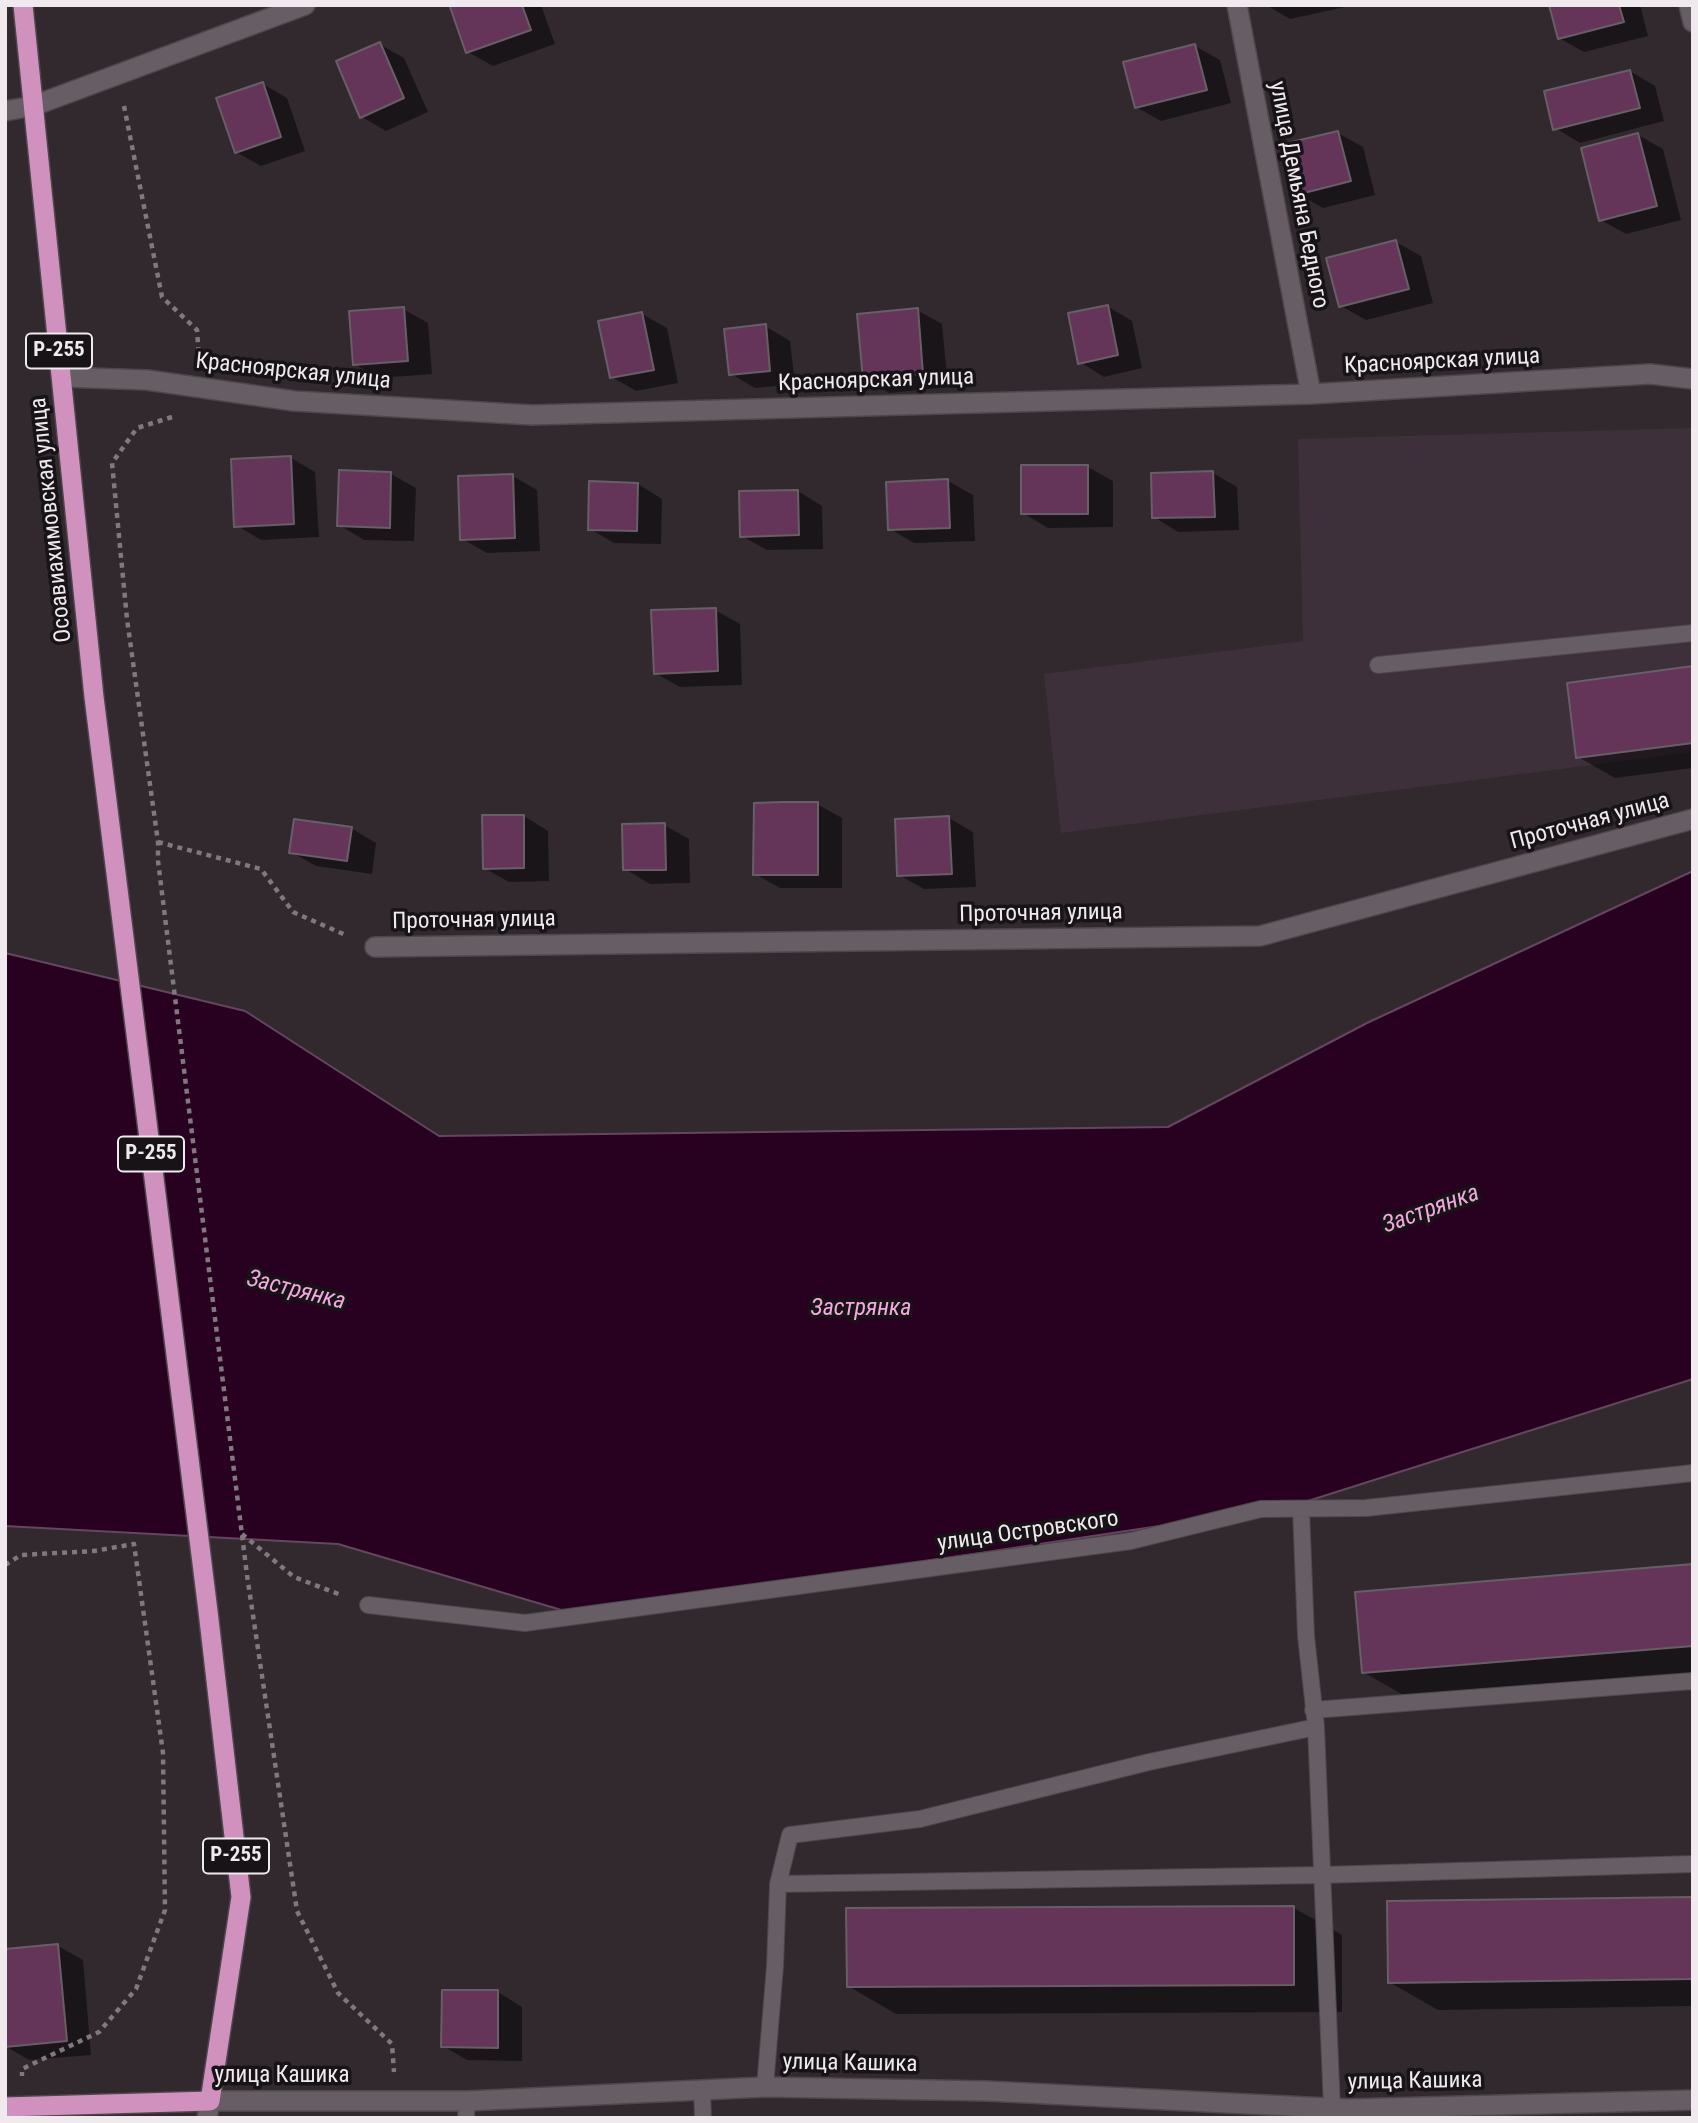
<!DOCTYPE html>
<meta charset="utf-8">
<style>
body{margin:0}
#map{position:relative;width:1698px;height:2123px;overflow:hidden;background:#32292f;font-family:"Roboto Condensed",sans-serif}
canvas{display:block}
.frame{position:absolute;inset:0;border:7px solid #f0eaee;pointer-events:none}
</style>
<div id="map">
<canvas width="1698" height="2123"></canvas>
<div class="frame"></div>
</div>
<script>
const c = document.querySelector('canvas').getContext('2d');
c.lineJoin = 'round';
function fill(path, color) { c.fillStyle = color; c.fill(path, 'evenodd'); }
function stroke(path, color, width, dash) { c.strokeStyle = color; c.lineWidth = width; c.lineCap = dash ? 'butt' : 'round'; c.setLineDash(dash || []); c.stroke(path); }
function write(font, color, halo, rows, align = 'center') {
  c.font = font + ' "Roboto Condensed",sans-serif'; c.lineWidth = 7; c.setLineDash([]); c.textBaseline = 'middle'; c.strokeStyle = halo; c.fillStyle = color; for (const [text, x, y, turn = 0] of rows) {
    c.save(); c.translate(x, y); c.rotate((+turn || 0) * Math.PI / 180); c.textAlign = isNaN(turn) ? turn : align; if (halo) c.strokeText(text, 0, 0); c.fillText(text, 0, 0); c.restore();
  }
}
const built = new Path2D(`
 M1693,428V752L1061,833L1044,674L1303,641L1298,439Z`);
const water = new Path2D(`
 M1693,871V1379L1292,1506L575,1614L338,1544L5,1526V953L245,1011L439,1136L1168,1127L1367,1023Z`);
const shadow = new Path2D(`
 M459,5H541L555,44L493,66L468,52Z
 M1266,5H1354L1290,19Z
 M1551,5H1640L1648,36L1584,52L1559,38Z
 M379,44L404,58L428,112L386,131L362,117Z
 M1195,46L1220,60L1231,103L1161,121L1136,107Z
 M1630,71L1655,86L1664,121L1580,143L1555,128Z
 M263,84L287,98L305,151L261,166L236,152Z
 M1338,133L1363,147L1375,195L1323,208L1298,194Z
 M1638,135L1663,149L1681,220L1626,234L1601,220Z
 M1396,242L1421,256L1433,303L1366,320L1341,306Z
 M1107,306L1132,321L1142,368L1104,377L1080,362Z
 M403,309L428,323L432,374L379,378L354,364Z
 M917,310L942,324L948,387L889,393L864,379Z
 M642,314L667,328L678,383L636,391L612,377Z
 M765,326L790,341L795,384L755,388L731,374Z
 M291,458L315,472L319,537L261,540L236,525Z
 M1088,467L1113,481V527L1048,528L1023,513Z
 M1213,473L1237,487L1239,530L1178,532L1154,517Z
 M391,474L416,488L414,541L364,540L339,525Z
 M513,476L537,490L540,551L487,553L462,539Z
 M948,481L973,495L975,541L914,543L890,529Z
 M638,484L662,499L661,544L614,543L590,529Z
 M798,491L822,506L823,549L767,550L742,536Z
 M715,610L740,624L742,685L680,687L655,673Z
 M1693,667V768L1615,778L1578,757Z
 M817,804L842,818V888H780L755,874Z
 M524,816L548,831L549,881L509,882L484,868Z
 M949,818L973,832L976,887L924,889L899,875Z
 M664,825L689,839L690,883L650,884L625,869Z
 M351,828L376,843L372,874L316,866L291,852Z
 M1693,1565V1677L1412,1700L1363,1672Z
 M1693,1898V2006L1438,2010L1389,1982Z
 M1294,1908L1342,1935V2012L896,2014L848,1986Z
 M58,1946L83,1960L91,2055L29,2060L5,2046Z
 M498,1992L522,2007V2061L467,2060L443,2046Z`);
const building = new Path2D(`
 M454,5H522L531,30L466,53L450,7Z
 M1549,5H1619L1624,22L1558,39Z
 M380,42L404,98L360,118L336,61Z
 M1195,44L1207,90L1135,108L1123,62Z
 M1630,70L1640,108L1553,130L1544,91Z
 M263,82L281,137L235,153L216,98Z
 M1338,131L1351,181L1296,195L1283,144Z
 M1638,133L1657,206L1599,221L1581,148Z
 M1396,240L1409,289L1339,307L1326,258Z
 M1108,305L1118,355L1078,364L1068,313Z
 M404,307L408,361L353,365L349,311Z
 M918,308L923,374L863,380L857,314Z
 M642,312L654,370L610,378L598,321Z
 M766,324L770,371L729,375L724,329Z
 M291,456L294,524L234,527L231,459Z
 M1021,465H1088V514H1021Z
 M339,470L391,472L390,528L337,526Z
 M1213,471L1215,517L1152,518L1151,473Z
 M513,474L515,538L460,540L458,476Z
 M948,479L950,528L888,530L886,482Z
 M589,481L638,483L637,531L588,530Z
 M798,490L799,535L740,537L739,491Z
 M716,608L718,671L654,674L651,610Z
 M1693,666V743L1576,758L1567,683Z
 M782,802H818V875H753L754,803Z
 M482,815H524V868L483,869Z
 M949,816L952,874L897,876L895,819Z
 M294,819L352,827L347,861L289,853Z
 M665,823L666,870H623L622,824Z
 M1693,1564V1646L1362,1673L1355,1592Z
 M1693,1897V1979L1388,1983L1387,1901Z
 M1294,1906V1985L847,1987L846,1908Z
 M58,1944L67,2041L5,2047V1949Z
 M442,1990H498V2048L441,2047Z`);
const path = new Path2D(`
 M124,106L162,297L197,330L199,358
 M172,417L137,428L112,463L127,619L158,842V861L247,1575L297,1911L338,1993L392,2044L394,2072
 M158,842L261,869L293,912L348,936
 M242,1534L294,1577L341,1595
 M5,1565L21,1555L94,1551L134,1544L163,1753L165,1910L136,1989L99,2032L22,2069V2076`);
const service = new Path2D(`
 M1378,665L1693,633
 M368,1605L525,1623L1131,1541L1261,1509L1366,1508L1693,1473
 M1313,1710L1693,1681
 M1316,1727L1332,2108
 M778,1884L1322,1875L1693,1864
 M765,2087L775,1966L778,1884L790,1835L920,1819L1149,1762L1316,1727L1306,1636L1301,1509
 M702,2090L703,2118
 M466,2118L467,2101`);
const minor = new Path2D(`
 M1237,5L1311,394
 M1689,5L1693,22
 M5,111L33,106L305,5
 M62,377L147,380L294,401L532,415L1311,394L1650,374L1693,379
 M375,947L1260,936L1693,819
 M207,2118L210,2101`);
const tertiary = new Path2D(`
 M210,2101H467L765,2087L987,2091L1348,2109L1693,2100`);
const trunk = new Path2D(`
 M5,2107L210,2101L241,1897L208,1611L94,697L23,5`);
const shields = [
 [59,351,66],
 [151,1154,66],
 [236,1856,66]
];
const shieldNames = [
 ["Р-255",59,351],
 ["Р-255",151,1154],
 ["Р-255",236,1856]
];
const streetNames = [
 ["улица Демьяна Бедного",1298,195,79],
 ["Красноярская улица",1442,362,-3],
 ["Красноярская улица",293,372,6],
 ["Красноярская улица",876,381,-2],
 ["Осоавиахимовская улица",52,520,-96],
 ["Проточная улица",1590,822,-15],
 ["Проточная улица",1041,914,-1],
 ["Проточная улица",474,921,-1],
 ["улица Островского",1028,1532,-8],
 ["улица Кашика",850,2064,1],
 ["улица Кашика",282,2076],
 ["улица Кашика",1415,2082,-1]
];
const waterNames = [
 ["Застрянка",1431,1210,-20],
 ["Застрянка",296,1291,14],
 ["Застрянка",861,1309]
];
fill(built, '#3e303a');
fill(water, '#280020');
stroke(water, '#64465e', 2);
fill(shadow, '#0007');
fill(building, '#643559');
stroke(building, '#685e65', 2);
stroke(service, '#4d464b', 18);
stroke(minor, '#4d464b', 22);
stroke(tertiary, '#4d464b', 22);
stroke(trunk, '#4d464b', 22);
stroke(path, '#7f787d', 4.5, [5, 5]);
stroke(service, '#675d64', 16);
stroke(minor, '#675d64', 19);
stroke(tertiary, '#675d64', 19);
stroke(trunk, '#d091bf', 19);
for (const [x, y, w] of shields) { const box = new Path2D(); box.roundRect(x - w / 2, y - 17.5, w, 35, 5); c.fillStyle = '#171316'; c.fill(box); stroke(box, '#f0eaee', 2); }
write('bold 21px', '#f0eaee', null, shieldNames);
write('23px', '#f0eaee', '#171316', streetNames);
write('italic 24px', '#f3a8df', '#171316', waterNames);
</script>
